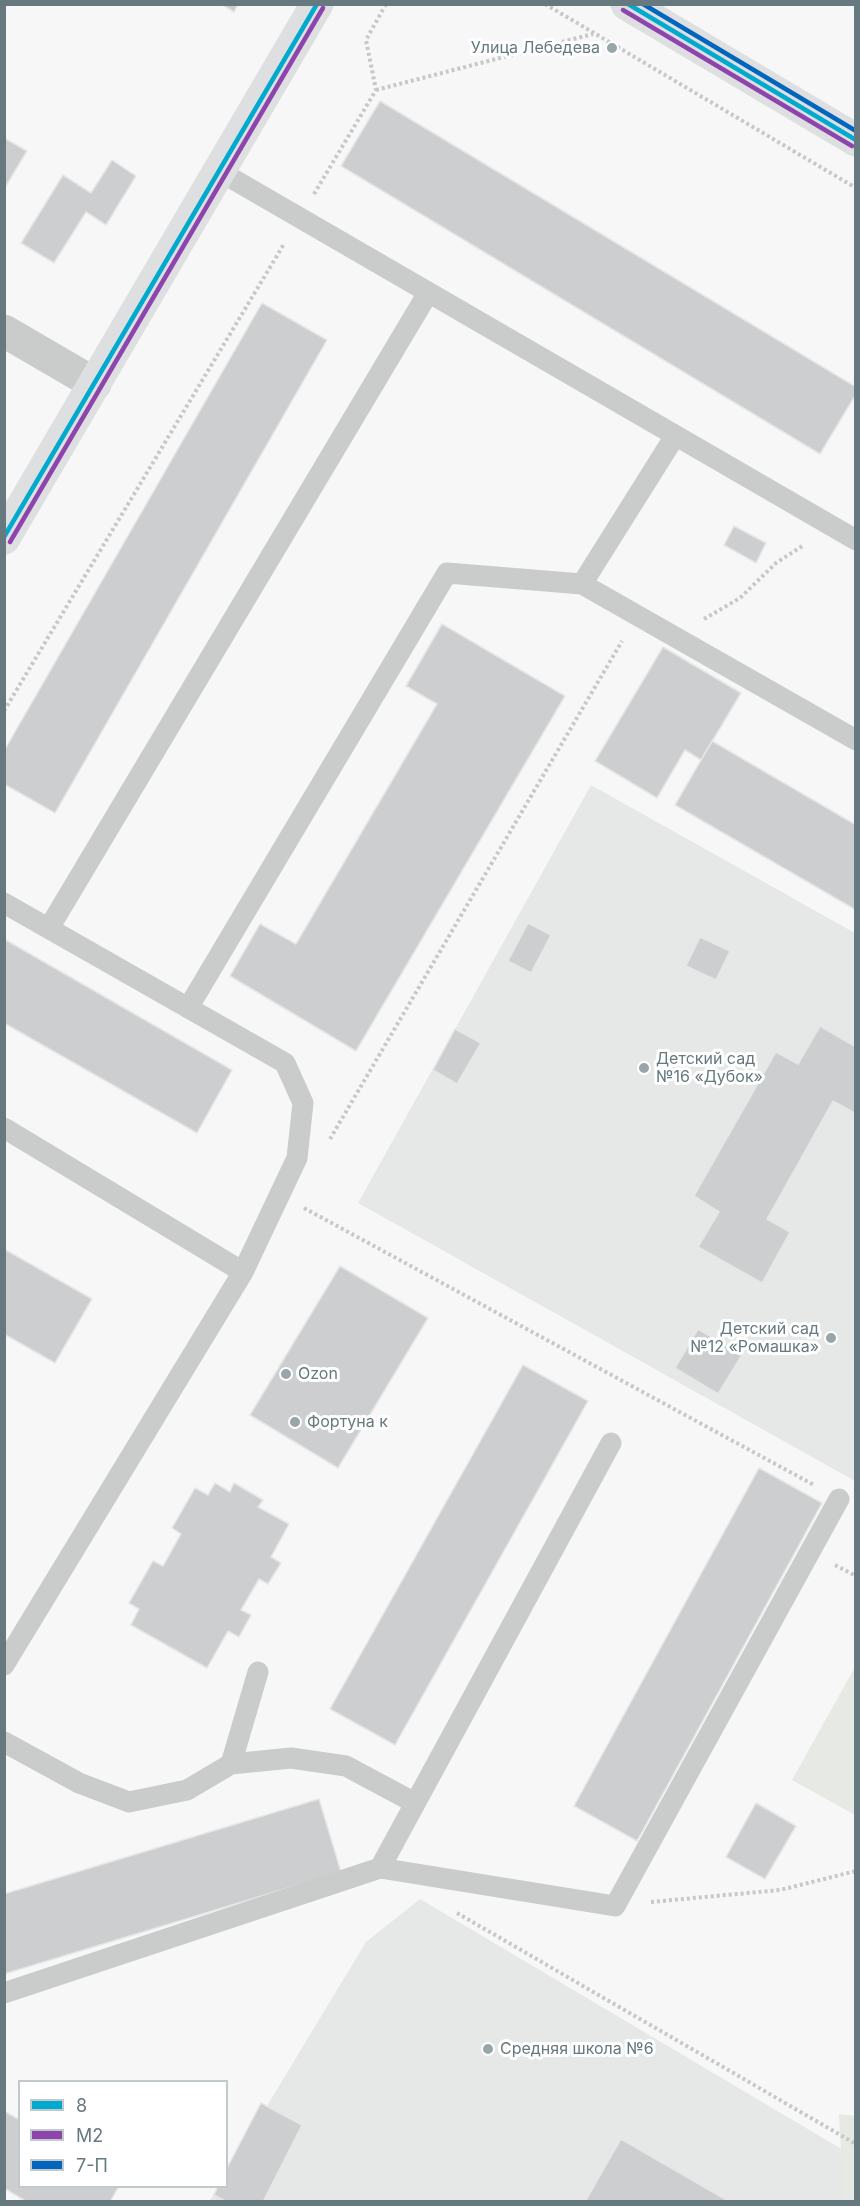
<!DOCTYPE html>
<meta charset="utf-8">
<style>
body{margin:0}
#map{position:relative;width:860px;height:2206px;overflow:hidden;background:#f7f7f7;font-family:Inter,sans-serif}
canvas{display:block}
.frame{position:absolute;inset:0;border:6px solid #65797f;pointer-events:none}
.legend{position:absolute;left:18px;top:2080px;width:210px;height:108px;box-sizing:border-box;background:#fff;border:2px solid #c1c9cc;margin:0;padding:8px 10px;list-style:none;font-size:18px;color:#65797f}
.legend li{display:flex;align-items:center;gap:12px;height:30px}
.legend b{width:30px;border:2px solid #c1c9cc}
</style>
<div id="map">
<canvas width="860" height="2206"></canvas>
<div class="frame"></div>
<ul class="legend">
<li><b style="height:8px;background:#00a9ce"></b>8</li>
<li><b style="height:8px;background:#8e44ad"></b>М2</li>
<li><b style="height:8px;background:#0065bd"></b>7-П</li>
</ul>
</div>
<script>
const c = document.querySelector('canvas').getContext('2d');
c.lineJoin = 'round';
function fill(path, color) { c.fillStyle = color; c.fill(path, 'evenodd'); }
function stroke(path, color, width, dash) { c.strokeStyle = color; c.lineWidth = width; c.lineCap = dash ? 'butt' : 'round'; c.setLineDash(dash || []); c.stroke(path); }
function write(font, color, halo, rows, align = 'center') {
  c.font = font + ' Inter,sans-serif'; c.lineWidth = 6; c.setLineDash([]); c.textBaseline = 'middle'; c.strokeStyle = halo; c.fillStyle = color; for (const [text, x, y, turn = 0] of rows) {
    c.save(); c.translate(x, y); c.rotate((+turn || 0) * Math.PI / 180); c.textAlign = isNaN(turn) ? turn : align; if (halo) c.strokeText(text, 0, 0); c.fillText(text, 0, 0); c.restore();
  }
}
const built = new Path2D(`
 M591,785L855,933V1481L358,1203Z
 M420,1899L855,2157V2201L209,2202L218,2187L226,2186L227,2172L366,1942Z`);
const green = new Path2D(`
 M855,1667V1815L792,1780Z
 M839,2114L855,2116V2201H844Z`);
const building = new Path2D(`
 M221,4H238L234,12Z
 M380,101L856,387V394L820,454L341,166Z
 M4,138L27,151L4,189Z
 M112,160L136,176L106,225L86,212L54,263L21,243L63,175L91,193Z
 M262,303L327,340L55,813L4,784V751Z
 M734,526L766,543L756,563L724,545Z
 M442,624L565,696L356,1051L230,976L260,924L296,944L437,704L406,686Z
 M663,647L741,693L701,760L685,750L657,798L595,761Z
 M712,741L856,825V910L675,805Z
 M528,923L551,935L531,973L508,961Z
 M700,937L730,951L716,980L686,966Z
 M4,939L232,1070L197,1133L4,1023Z
 M820,1026L856,1047V1114L833,1101L767,1219L790,1232L762,1283L698,1247L719,1212L694,1196L776,1052L798,1064Z
 M455,1029L481,1043L457,1084L433,1070Z
 M4,1249L92,1299L55,1363L4,1334Z
 M340,1266L428,1318L338,1468L250,1415Z
 M698,1329L742,1355L718,1394L675,1368Z
 M523,1365L588,1401L395,1745L330,1709Z
 M759,1468L822,1503L637,1841L574,1806Z
 M215,1483L230,1492L234,1483L263,1500L258,1507L289,1524L271,1557L281,1563L268,1584L259,1579L241,1610L251,1615L239,1637L228,1631L207,1668L131,1625L139,1609L129,1603L153,1561L163,1566L181,1534L172,1528L195,1488L208,1495Z
 M319,1799L341,1872L4,1974V1894Z
 M756,1803L796,1826L765,1879L726,1857Z
 M261,2103L302,2125L263,2202H227L214,2195L218,2186H226V2170Z
 M4,2111L20,2120V2186H119L110,2202H27L4,2188Z
 M621,2139L730,2202H585Z`);
const path = new Path2D(`
 M545,4L856,188
 M376,90L593,34
 M314,194L376,90L366,40L386,4
 M704,619L740,598L776,563L804,545
 M4,711L284,244
 M330,1139L622,641
 M304,1208L814,1485
 M835,1565L856,1576
 M651,1902L780,1890L856,1871
 M457,1913L856,2144`);
const lane = new Path2D(`
 M219,171L856,540
 M582,584L675,436
 M4,903L285,1063L303,1103L297,1158L243,1272L4,1128
 M49,928L428,293
 M188,1008L447,573L582,584L856,740
 M4,1665L243,1272
 M4,1742L79,1783L129,1802L187,1790L231,1764L291,1758L346,1766L415,1803
 M231,1764L258,1672
 M380,1868L611,1443
 M4,1993L380,1868L615,1906L839,1499`);
const street = new Path2D(`
 M4,331L95,384`);
const secondary = new Path2D(`
 M627,4L856,140`);
const primary = new Path2D(`
 M4,538L317,4`);
const bus1 = new Path2D(`
 M628,4L856,140
 M4,537L317,4`);
const bus2 = new Path2D(`
 M623,10L852,146
 M10,542L323,8`);
const bus3 = new Path2D(`
 M643,4L856,131`);
const markers = [
 [612,48,6,"#98a5a9"],
 [644,1068,6,"#98a5a9"],
 [831,1338,6,"#98a5a9"],
 [286,1374,6,"#98a5a9"],
 [295,1422,6,"#98a5a9"],
 [488,2049,6,"#98a5a9"]
];
const poiNames = [
 ["Улица Лебедева",600,48,"right"],
 ["Детский сад",656,1059],
 ["№16 «Дубок»",656,1077],
 ["Детский сад",819,1329,"right"],
 ["№12 «Ромашка»",819,1347,"right"],
 ["Ozon",298,1374],
 ["Фортуна к",307,1422],
 ["Средняя школа №6",500,2049]
];
fill(built, '#e6e8e7');
fill(green, '#e6e9e4');
fill(building, '#cccecf');
stroke(building, '#e6e6e6', 1.5);
stroke(path, '#c7c8c9', 4, [3, 3]);
stroke(lane, '#cacccc', 21);
stroke(street, '#cacccc', 33);
stroke(secondary, '#dedfe0', 33);
stroke(primary, '#dedfe0', 33);
stroke(bus1, '#00a9ce', 4.5);
stroke(bus2, '#8e44ad', 4.5);
stroke(bus3, '#0065bd', 4.5);
for (const [x, y, r, color] of markers) { const dot = new Path2D(); dot.arc(x, y, r, 0, 2 * Math.PI); c.fillStyle = color; c.fill(dot); stroke(dot, '#fff', 2); }
write('16px', '#65797f', '#fff', poiNames, 'left');
</script>
